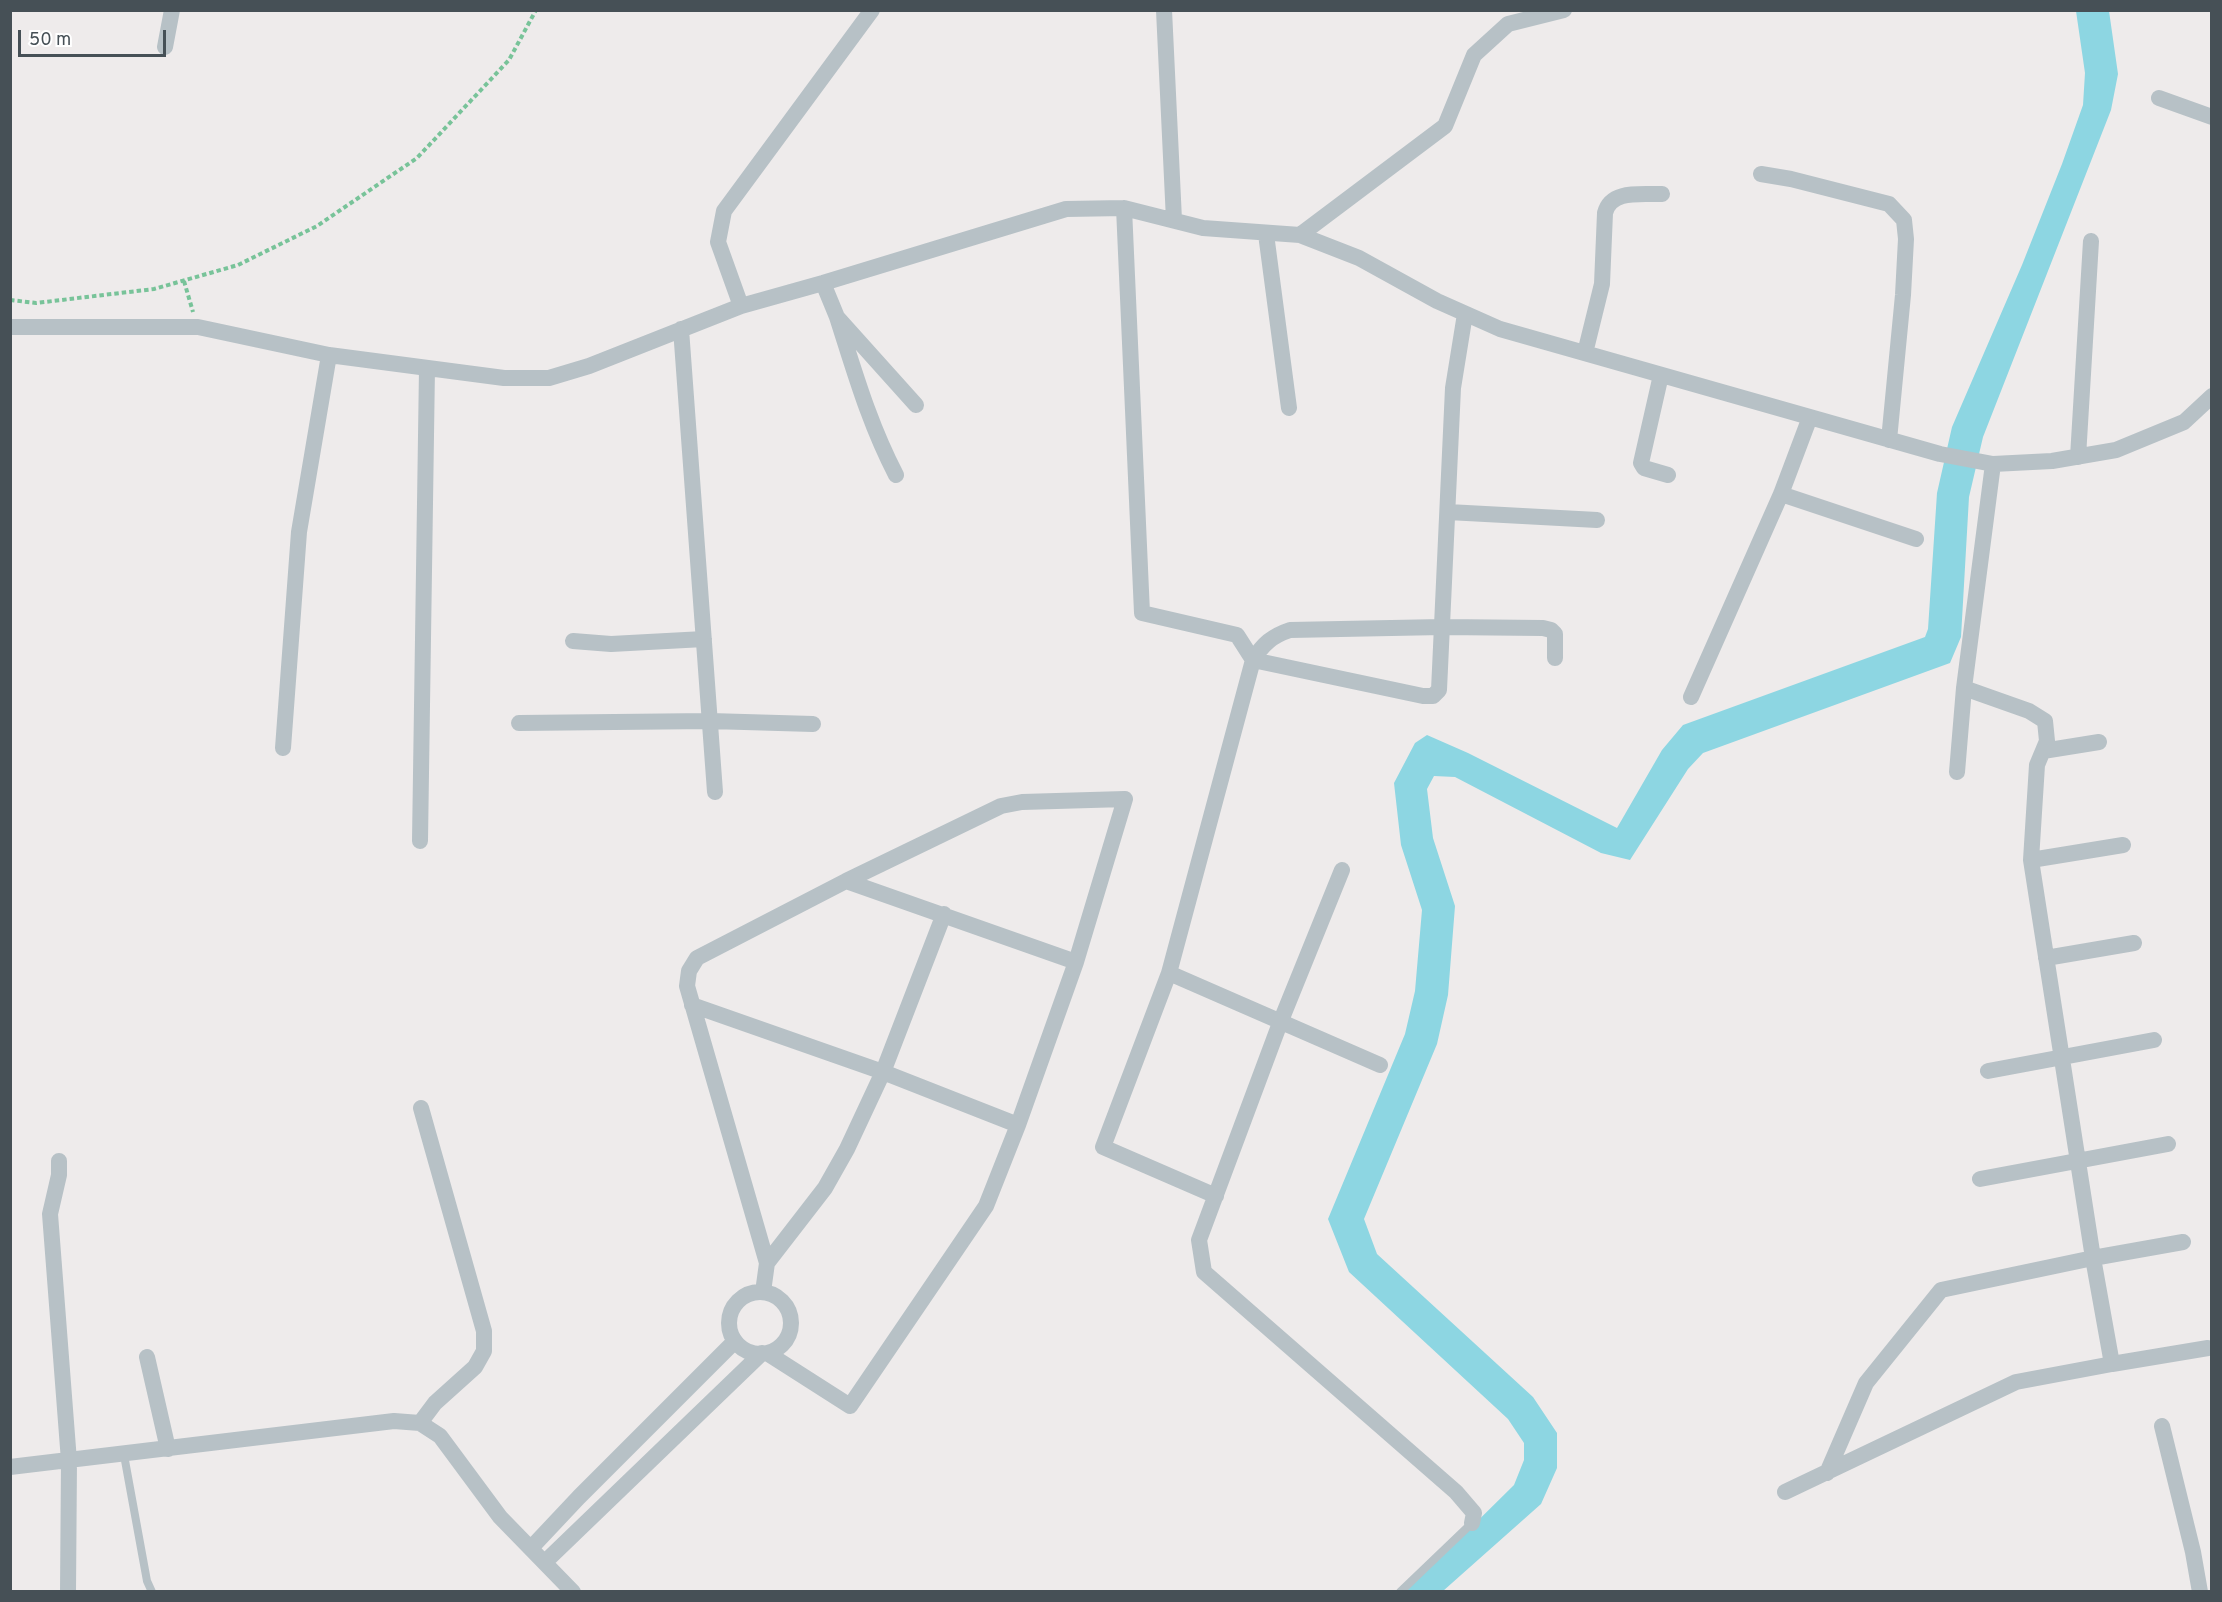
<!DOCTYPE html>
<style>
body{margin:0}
#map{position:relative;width:2222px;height:1602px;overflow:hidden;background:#eeebeb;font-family:Overpass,sans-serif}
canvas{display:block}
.frame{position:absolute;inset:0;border:12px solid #465056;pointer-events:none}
.scale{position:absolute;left:18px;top:30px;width:148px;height:27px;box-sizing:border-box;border:3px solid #465056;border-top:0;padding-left:8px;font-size:18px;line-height:21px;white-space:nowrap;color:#465056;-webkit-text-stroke:4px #fff;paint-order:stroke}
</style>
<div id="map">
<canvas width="2222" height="1602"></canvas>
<div class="frame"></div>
<div class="scale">50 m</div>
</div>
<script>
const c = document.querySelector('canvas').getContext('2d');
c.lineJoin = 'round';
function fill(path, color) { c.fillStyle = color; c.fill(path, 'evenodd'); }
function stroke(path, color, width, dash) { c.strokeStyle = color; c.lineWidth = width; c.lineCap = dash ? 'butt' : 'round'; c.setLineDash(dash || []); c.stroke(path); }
const water = new Path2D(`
 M2076,11H2109L2118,74L2111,110L1983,437L1969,497L1961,637L1950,663L1703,753L1688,769L1630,860L1601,853L1455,777L1434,776L1427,789L1433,838L1455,906L1448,995L1437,1044L1364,1219L1377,1254L1533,1397L1557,1433V1468L1541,1504L1443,1591H1403L1430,1568L1514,1485L1524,1460V1443L1508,1419L1349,1272L1328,1219L1405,1034L1415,991L1422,910L1401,845L1394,783L1415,743L1427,735L1468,753L1617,828L1662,750L1683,725L1925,637L1928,629L1937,493L1952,427L2022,265L2062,164L2083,105L2085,73Z`);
const path = new Path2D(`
 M184,281L193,312
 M10,300L36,303L154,289L238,265L317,226L417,158L509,60L536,10`);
const lane = new Path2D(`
 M124,1455L147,1581L152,1592
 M1400,1592L1472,1523`);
const street = new Path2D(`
 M1164,10L1174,220
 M165,47L172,10
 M2159,98L2212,117
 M1761,174L1791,179L1889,204L1904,220L1906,239L1903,295L1889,440
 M1124,208L1142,613L1237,635L1253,660L1169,973L1103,1147L1216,1196
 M1266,234L1289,408
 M1300,235L1445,126L1474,55L1508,24L1564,10
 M823,283L837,317L916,405
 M741,306L718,242L724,211L872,10
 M1465,314L1453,388L1439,690L1433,696H1423L1253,660C1263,644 1272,636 1290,630L1442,627L1543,628L1551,630L1555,634V658
 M837,317C855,373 869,423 896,475
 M10,327H198L329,355L504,378H549L589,366L741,306L823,283L1066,209L1124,208L1203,228L1300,235L1359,258L1437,301L1500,329L1940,454L1993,464L2052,461L2116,450L2184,422L2212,396
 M681,329L715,792
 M1585,353L1602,284L1605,213C1611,189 1642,195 1662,194
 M1661,375L1641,463L1644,468L1668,475
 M2078,457L2091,241
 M1781,494L1916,539
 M1448,512L1597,520
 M573,641L611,644L704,639
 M1691,697L1781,494L1810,417
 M519,723L710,721L813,724
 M283,748L299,532L329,355
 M2043,751L2099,742
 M1957,772L1964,688L1993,464
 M420,841L427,368
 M2031,860L2123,845
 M1342,870L1280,1023L1199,1240L1204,1272L1456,1492L1474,1513L1472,1523
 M846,881L1076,962
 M2046,958L2134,943
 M1169,973L1380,1065
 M692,1005L883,1072L1018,1125
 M1988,1071L2154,1040
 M59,1161V1175L50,1214L69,1461L68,1592
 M1980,1179L2168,1144
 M729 1323a31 31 0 1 1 62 0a31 31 0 1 1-62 0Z
 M763,1292L767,1263L825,1188L847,1149L883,1072L944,914
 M767,1353L850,1406L986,1206L1018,1125L1076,962L1125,799L1022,802L1001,806L846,881L697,958L689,971L687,986L767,1263
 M147,1357L168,1449
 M2112,1364L2208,1348
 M420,1423L435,1403L475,1367L484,1351V1331L421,1108
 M2162,1426L2193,1552L2200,1592
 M10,1467L394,1421L420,1423L440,1436L500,1517L573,1592
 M1827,1473L1866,1383L1941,1290L2093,1258L2183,1242
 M1785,1492L2016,1382L2112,1364L2093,1258L2031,860L2037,765L2047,741L2045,721L2029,711L1964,688
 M531,1548L579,1497L735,1341
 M545,1562L762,1353`);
fill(water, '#8dd6e2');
stroke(path, '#78c399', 4, [4.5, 3]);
stroke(lane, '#b7c1c6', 8);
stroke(street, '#b7c1c6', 16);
</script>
